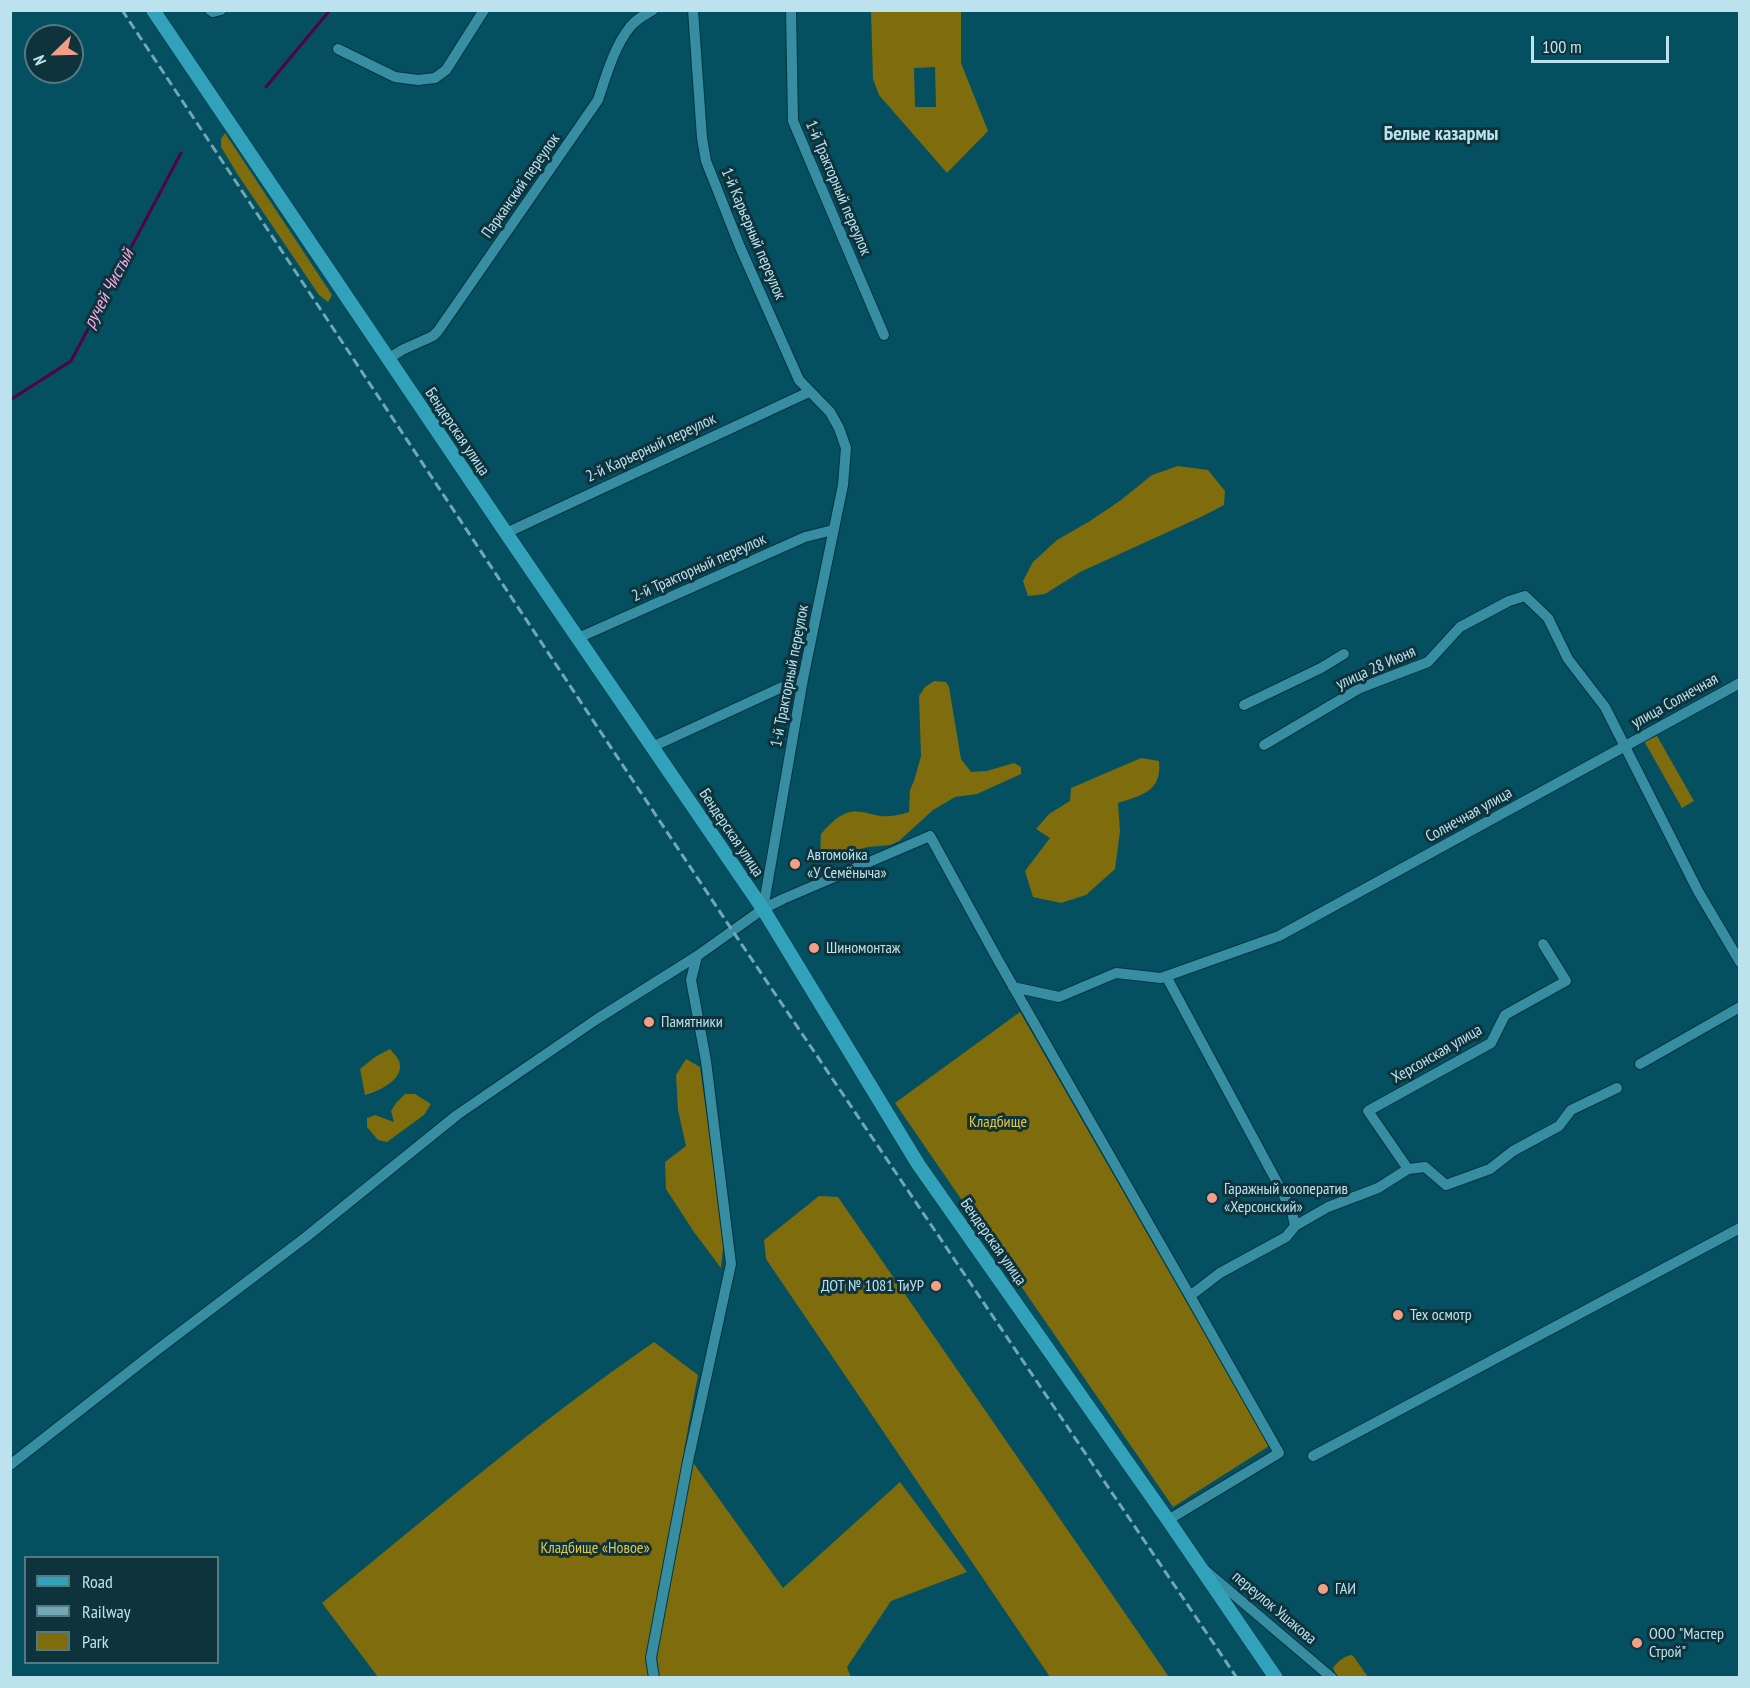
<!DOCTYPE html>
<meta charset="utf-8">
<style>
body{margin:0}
#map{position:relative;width:1750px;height:1688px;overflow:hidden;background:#055060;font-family:"PT Sans Narrow",sans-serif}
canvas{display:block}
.frame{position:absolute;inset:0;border:12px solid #bbe2ed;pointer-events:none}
.legend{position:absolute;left:24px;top:1556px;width:195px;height:108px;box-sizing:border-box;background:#0f333c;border:2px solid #547983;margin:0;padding:8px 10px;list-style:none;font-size:18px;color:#bbe2ed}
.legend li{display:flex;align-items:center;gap:12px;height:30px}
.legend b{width:30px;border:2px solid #547983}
.north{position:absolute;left:24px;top:24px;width:60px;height:60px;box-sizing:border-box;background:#0f333c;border:2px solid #547983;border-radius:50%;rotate:247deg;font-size:16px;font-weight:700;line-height:24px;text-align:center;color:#bbe2ed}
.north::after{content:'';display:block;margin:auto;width:21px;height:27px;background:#f39f86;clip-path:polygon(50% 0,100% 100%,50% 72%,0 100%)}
.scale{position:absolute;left:1531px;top:36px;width:138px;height:27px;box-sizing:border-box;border:3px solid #bbe2ed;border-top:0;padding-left:8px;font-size:18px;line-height:21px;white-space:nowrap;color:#bbe2ed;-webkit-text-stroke:4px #0f333c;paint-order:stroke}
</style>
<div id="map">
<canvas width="1750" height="1688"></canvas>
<div class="frame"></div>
<ul class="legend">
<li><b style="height:8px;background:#32a1ba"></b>Road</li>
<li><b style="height:8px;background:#72a7b4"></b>Railway</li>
<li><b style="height:16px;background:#7e6c0d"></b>Park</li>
</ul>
<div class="north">N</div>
<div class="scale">100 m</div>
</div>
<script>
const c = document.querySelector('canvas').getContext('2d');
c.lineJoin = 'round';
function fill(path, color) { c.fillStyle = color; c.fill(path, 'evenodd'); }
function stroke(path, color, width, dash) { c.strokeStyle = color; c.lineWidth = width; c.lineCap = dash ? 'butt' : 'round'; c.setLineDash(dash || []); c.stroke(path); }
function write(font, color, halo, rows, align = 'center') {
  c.font = font + ' "PT Sans Narrow",sans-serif'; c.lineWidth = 6; c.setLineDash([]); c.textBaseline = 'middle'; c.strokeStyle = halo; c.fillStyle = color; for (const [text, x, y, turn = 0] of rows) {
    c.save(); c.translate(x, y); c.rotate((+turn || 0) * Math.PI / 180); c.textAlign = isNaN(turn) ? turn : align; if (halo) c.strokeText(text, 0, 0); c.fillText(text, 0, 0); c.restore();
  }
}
const green = new Path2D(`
 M871,11H961V63L988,131L947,173L879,95L873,79ZM935,67L936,107H915L914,68Z
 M225,133L332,295L328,302L319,295L238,175L221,147V139Z
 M1178,466L1208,470L1225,491L1224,505L1203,516L1080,572L1045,594L1028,596L1023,581L1033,562L1057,540L1090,521L1121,500L1152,475Z
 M934,681L946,682L949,687L961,759L971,772L987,771L1014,763L1021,767V774L977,794L955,797L933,810L899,841L890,845L868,847L852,851L839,859L828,862L820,857L821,834C828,826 837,816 847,813C857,809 870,814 880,816C890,817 900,815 909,812L910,790L914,781L921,756L919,696L925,687Z
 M1657,736L1694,801L1682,808L1644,741Z
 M1141,758L1159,761C1162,791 1143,795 1118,803L1120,831L1115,869L1086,895L1061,903L1033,897L1025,871L1050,838L1036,829L1049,814L1070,801L1071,788Z
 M1020,1012L1269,1446L1173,1507L895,1103Z
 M390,1049C394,1054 400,1059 400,1066C401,1081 377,1092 365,1095L360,1069L375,1057Z
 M686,1059L700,1067L724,1240L721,1268L694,1232L666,1189L665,1162L686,1146L678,1110L676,1075Z
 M405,1094H415L431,1104L424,1115L387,1142L378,1140L367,1127V1118L375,1115L394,1122L391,1111L396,1103Z
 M819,1196L838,1197L1169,1677H1050L766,1259L764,1240Z
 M654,1342L698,1375L684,1450L783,1588L900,1482L967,1572L891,1601L847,1667L851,1678L378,1677L322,1603C431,1514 538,1422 654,1342Z
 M1352,1655L1354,1657L1368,1677H1337L1333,1668C1338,1661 1344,1656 1352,1655Z`);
const stream = new Path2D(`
 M266,87L330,10
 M10,400L71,361L181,153`);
const minor = new Path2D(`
 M210,10L213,12L221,10
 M693,10L702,138L706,161L740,247L799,380L830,412L839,428L846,448L843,485L803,679L763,909
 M791,10L793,121L884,335
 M338,49L395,77L418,80L435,78L446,70L484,10
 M388,359L402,350L433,336L438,331L598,100C606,76 614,47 630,27C636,19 645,15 653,10
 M506,533L809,392
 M578,638L805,537L833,530
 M1244,705L1321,668L1344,654
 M1264,745L1360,688L1428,662L1460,627L1509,601L1525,596L1548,618L1568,659L1605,707L1698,891L1740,962
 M652,747L778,689L803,679
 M1166,976L1278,1184L1292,1212L1295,1226
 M1013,987L1059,997L1116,973L1161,978L1279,936L1740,683
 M1640,1064L1740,1007
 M1408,1169L1368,1111L1491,1043L1505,1015L1566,981L1543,944
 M1313,1456L1740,1228
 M10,1465L157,1350L306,1237L457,1115L597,1019L697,956
 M1168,1520L1279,1453L1190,1296
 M1206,1571L1332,1678
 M654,1678L651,1658L688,1461L731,1264L706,1061L691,980L697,956L763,909L783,899L930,836L998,960L1190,1296L1220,1273L1286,1237L1295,1226L1328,1207L1378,1188L1408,1169L1425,1167L1446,1185L1490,1169L1513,1151L1559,1126L1571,1110L1617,1088`);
const major = new Path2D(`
 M153,10L506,533L763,909L918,1164L1168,1520L1276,1678`);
const rail = new Path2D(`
 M122,10L732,930L1237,1678`);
const markers = [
 [795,864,6,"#f39f86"],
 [814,948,6,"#f39f86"],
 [649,1022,6,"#f39f86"],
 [1212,1198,6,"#f39f86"],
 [936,1286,6,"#f39f86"],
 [1398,1315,6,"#f39f86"],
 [1323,1589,6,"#f39f86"],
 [1637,1643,6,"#f39f86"]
];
const streetNames = [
 ["Парканский переулок",521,186,-55],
 ["1-й Тракторный переулок",838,188,67],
 ["1-й Карьерный переулок",753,234,67],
 ["Бендерская улица",457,432,56],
 ["2-й Карьерный переулок",651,448,-25],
 ["2-й Тракторный переулок",699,568,-24],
 ["улица 28 Июня",1376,668,-24],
 ["1-й Тракторный переулок",790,676,-79],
 ["улица Солнечная",1675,701,-29],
 ["Солнечная улица",1469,815,-29],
 ["Бендерская улица",731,833,56],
 ["Херсонская улица",1437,1054,-30],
 ["Бендерская улица",993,1242,55],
 ["переулок Ушакова",1274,1608,40]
];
const poiNames = [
 ["Автомойка",807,855],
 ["«У Семёныча»",807,873],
 ["Шиномонтаж",826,948],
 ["Памятники",661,1022],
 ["Гаражный кооператив",1224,1189],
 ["«Херсонский»",1224,1207],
 ["ДОТ № 1081 ТиУР",924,1286,"right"],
 ["Тех осмотр",1410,1315],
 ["ГАИ",1335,1589],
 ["ООО \"Мастер",1649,1634],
 ["Строй\"",1649,1652]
];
const parkNames = [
 ["Кладбище",998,1122],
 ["Кладбище «Новое»",595,1548]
];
const waterNames = [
 ["ручей Чистый",109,289,-62]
];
const quarterNames = [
 ["Белые казармы",1441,134]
];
fill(green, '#7e6c0d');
stroke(stream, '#500443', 3);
stroke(minor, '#02343f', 12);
stroke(major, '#02343f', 15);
stroke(minor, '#378da2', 10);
stroke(major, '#32a1ba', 14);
stroke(rail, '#72a7b4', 3, [9, 4.5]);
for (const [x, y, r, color] of markers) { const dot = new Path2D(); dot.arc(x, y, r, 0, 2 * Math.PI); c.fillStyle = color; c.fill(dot); stroke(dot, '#0f333c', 2); }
write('16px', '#bbe2ed', '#0f333c', streetNames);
write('16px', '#bbe2ed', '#0f333c', poiNames, 'left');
write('16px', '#e3c741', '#0f333c', parkNames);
write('italic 18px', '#f9ade4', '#0f333c', waterNames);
write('bold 20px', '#bbe2ed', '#0f333c', quarterNames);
</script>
